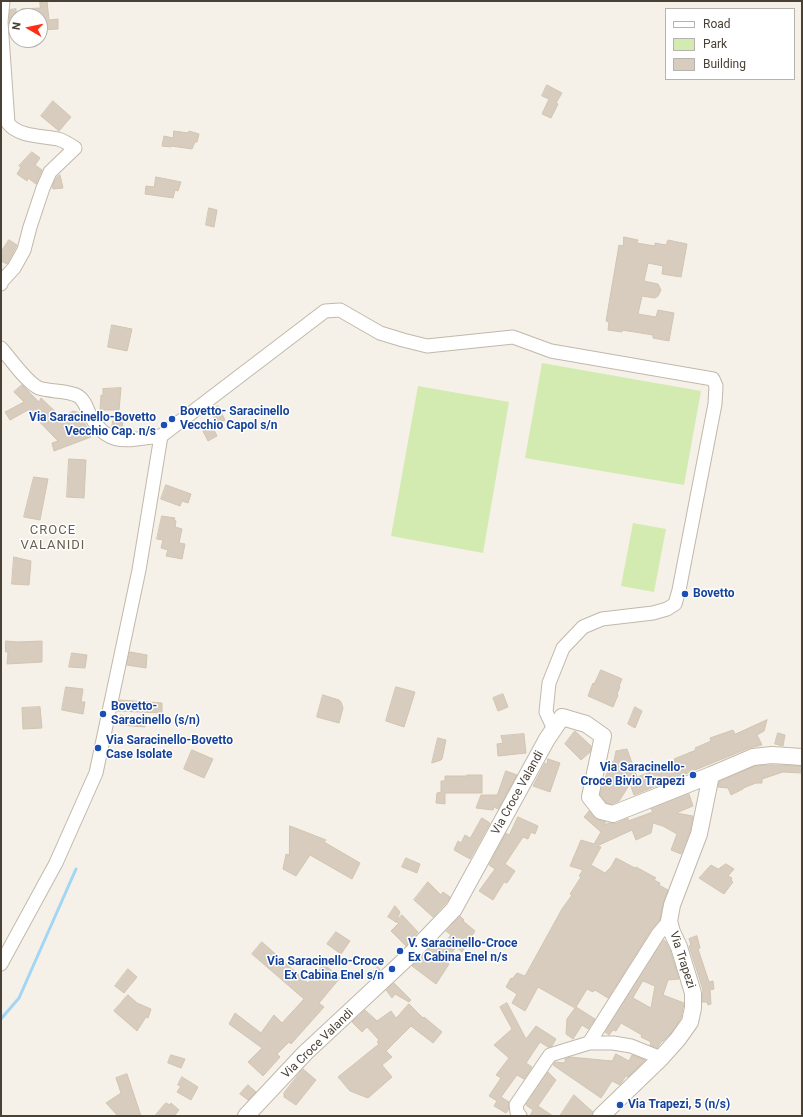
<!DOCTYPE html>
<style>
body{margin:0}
#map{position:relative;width:803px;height:1117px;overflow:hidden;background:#f5f1e8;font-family:Roboto,sans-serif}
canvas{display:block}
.frame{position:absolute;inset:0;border:2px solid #494136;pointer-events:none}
.legend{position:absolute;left:665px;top:8px;width:130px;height:72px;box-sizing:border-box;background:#fff;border:1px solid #b6b3af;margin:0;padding:5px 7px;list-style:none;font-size:12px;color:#494136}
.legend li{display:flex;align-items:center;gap:8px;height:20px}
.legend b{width:20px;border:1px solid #b6b3af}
.north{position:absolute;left:8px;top:8px;width:40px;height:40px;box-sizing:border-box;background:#fff;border:1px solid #b6b3af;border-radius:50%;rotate:279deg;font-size:11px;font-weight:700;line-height:16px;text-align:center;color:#494136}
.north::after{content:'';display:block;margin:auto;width:14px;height:18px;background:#ff2e15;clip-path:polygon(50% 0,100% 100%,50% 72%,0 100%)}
</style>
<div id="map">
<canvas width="803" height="1117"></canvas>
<div class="frame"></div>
<ul class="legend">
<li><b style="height:5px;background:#fff"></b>Road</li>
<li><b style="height:11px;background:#d3ebb0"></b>Park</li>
<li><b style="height:11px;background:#d7ccbd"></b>Building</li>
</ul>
<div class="north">N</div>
</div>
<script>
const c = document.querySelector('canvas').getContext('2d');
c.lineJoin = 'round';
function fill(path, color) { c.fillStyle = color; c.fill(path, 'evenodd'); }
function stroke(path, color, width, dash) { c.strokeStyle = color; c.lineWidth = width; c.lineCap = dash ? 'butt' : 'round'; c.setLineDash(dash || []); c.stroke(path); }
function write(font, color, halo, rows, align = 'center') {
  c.font = font + ' Roboto,sans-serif'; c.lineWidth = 3; c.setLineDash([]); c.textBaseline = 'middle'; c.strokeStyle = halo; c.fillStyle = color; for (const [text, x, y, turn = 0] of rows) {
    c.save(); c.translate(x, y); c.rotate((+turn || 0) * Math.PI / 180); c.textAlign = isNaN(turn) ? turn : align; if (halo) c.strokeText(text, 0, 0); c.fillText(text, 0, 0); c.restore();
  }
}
const green = new Path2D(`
 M542,363L701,391L684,485L525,458Z
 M418,386L509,402L483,553L391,536Z
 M633,523L666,529L654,592L621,586Z`);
const stream = new Path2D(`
 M1,1019L19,998L76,869`);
const building = new Path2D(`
 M40,1H47L49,20L58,19V29L40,30V16H21V9L40,8Z
 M16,9V23L9,24L10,10Z
 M547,85L562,93L556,103L558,104L551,118L542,114L549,99L542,96Z
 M53,101L71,117L59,131L41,116Z
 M174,131L188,133L189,131L199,134L197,142H195L192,149L171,146V147L162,146L164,136L173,138Z
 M32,152L40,158L35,165L42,170L36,184L28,178L27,181L17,174L21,167L19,166Z
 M60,175L63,188L53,189L52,186L57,177Z
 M156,177L181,182L178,191L175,190L173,198L145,194L146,186L154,187Z
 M209,208L217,210L214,227L206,225Z
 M624,237L638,240L637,243L655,246V243L666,245L668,240L687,244L681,277L662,274L663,266L648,263L644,281L658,284L661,290L658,296L655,298L642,296L638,314L656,317L658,310L674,313L669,341L653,338V335L622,330V332L608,330L609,322L606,321L619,245L623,246Z
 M9,240L17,245L7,264L1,261V252Z
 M112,325L132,329L127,351L108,347Z
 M22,385L39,402L41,398L61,417L73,411L80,413L91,437L54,451L52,443L58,441L28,410L10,420L5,412L24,402L14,392Z
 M121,388L119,410H100L101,395L103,396V389Z
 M218,406L225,420L217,424L211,412Z
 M113,421L123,423L121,431L112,428Z
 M212,426L217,436L208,441L203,431Z
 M69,459L86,460L84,498L67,497Z
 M34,477L48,479L40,520L24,517Z
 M166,485L191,494L188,503L182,501L180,506L161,499Z
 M162,516L175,518L174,520L176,521L175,527L182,529L179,543L185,544L182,559L166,556L168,550L161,548L163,540L157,539Z
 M14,557L31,561L29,585L12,584Z
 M6,641L17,642L42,641V662L7,664L8,652H6Z
 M130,652L147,655L146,668L127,665Z
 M72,653L87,655L85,668L69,667Z
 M601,670L622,679L619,686L620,687L617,694L618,695L613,707L588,696L593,683L594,684Z
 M66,687L83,689L81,702H85L83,714L62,710Z
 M396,687L415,692L404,727L386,721Z
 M503,694L508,707L498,711L493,698Z
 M323,695L339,700L341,702L343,708L339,723L317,717Z
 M120,700L162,703V713L117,711Z
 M40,707L42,728L23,729L22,708Z
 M635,707L642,711L635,728L628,724Z
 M121,715L145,726V727L120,725Z
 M767,720L764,731L757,735L762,745L749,748L634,795L630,784L619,801L612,804L606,803L600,795L603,783L607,773L614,768L612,762L614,761L616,751L627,749L637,777L653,771V772L675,763L674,759L696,750L695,748L711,741L710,738L733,730L735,734Z
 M575,731L591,746L590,752L581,760L565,744Z
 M778,733L785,735L783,746L775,744Z
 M524,734L526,753L498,756L497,744L503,743L501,736Z
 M438,738L446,740L442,759L441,760L432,763Z
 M192,750L213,759L204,778L184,769Z
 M548,759L560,763L550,792L533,786L545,763L547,764Z
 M772,765L802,766V773L783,772L762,779V783H756L743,788V789L731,795L728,788L718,787L719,782L755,766Z
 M506,771L517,775L498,809L494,807L493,810L476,808L481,795H497Z
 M467,775H482V793H445V804L436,803L437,793L441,792V781H445V776H467Z
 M689,794L693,806L676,813L693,816L690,831L681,854L671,850L677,834L663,826L653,823L651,833L636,840L632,830L597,846L601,847L591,865L605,873L611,867L616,858L635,868L636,867L656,878L654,880L660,883L659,885L668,890L663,903L660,920L651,930L608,998L595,990L593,992L587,989L576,1007L595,1019L588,1029L582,1025L573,1039L566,1034L567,1019L575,1008L538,987L525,1011L512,1003L517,994L506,987L511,978L512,979L517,973L525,976L562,909L572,895L570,894L581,877L579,876L583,870L570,866L581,840L594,844L601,832L584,817L589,811L594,817L599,820L606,822L604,825L609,823H617L628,818V821L653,812L651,809Z
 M518,817L538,826L535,834L531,832L528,839L523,837L505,864L515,871L507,883L504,882L493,900L479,891L495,869L489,865L506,833L509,835Z
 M482,818L490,823L470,859L454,850L458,841L461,843L465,835L470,838Z
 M290,826L326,840L324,842L360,863L352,879L310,855L296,876L283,869L286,854L289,855Z
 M406,858L420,864L417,873L402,867Z
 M726,864L734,869L728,876L732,878L731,880L733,882L724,894L699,878L711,865L718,869Z
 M428,882L441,895L443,892L450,897L446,903L433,917L414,900Z
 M395,906L400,912L396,922L388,917Z
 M402,915L418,932L406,946L391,931L399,923L396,922Z
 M460,916L464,920L463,921L475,931L462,952L456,947L446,962L449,964L436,984L412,966L435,943L441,947L451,935L446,931Z
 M336,932L350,941L341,954L327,944Z
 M697,936L700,948L698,949L709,982L713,981L714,989L710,990L711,1004L708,1005L707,1002H702L703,990L689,946L691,945L689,939Z
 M664,940L666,942L670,950L679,979L668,980L663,995L684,1003L681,1018L671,1033L663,1041H662L657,1048L650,1045L651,1042L641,1037L642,1035L621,1023L616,1031L613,1030L609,1035L605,1032ZM643,981L655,986L651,1008L633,998Z
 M262,942L308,983L324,964L340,978L319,1003L324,1007L291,1044L289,1042L277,1054L280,1057L263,1076L248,1062L262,1048L229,1024L235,1013L261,1033L274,1015L282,1023L304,999L252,954Z
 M378,967L380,970L374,975L372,973Z
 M128,969L137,977L124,993L115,986Z
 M394,983L411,1000L409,1002L395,994L392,998L386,990Z
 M128,995L137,1003L151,1009L148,1018L146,1017L137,1031L114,1011Z
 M507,1003L526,1039L536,1026L556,1039L552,1046L548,1047L540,1042L526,1063L532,1067L524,1079L517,1075L501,1097L509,1102V1109L506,1113L494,1106L497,1101L489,1096L501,1078L496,1075L509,1058L494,1045L512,1029L500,1007Z
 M409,1004L423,1018L424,1017L442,1032L433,1043L411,1026L386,1051L392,1057L382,1065L392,1077L368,1098L350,1091L338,1077L379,1044L377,1042L379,1040L367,1027L362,1032L352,1022L365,1010L377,1021L391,1011L396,1018Z
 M616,1054L629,1061L632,1055L645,1060L628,1077L626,1076L620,1085L612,1081L601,1098L553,1065L555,1062L565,1063V1059L570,1057L612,1061Z
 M171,1055L185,1059L181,1068L168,1063Z
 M303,1069L316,1080L296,1105L284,1097V1093Z
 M548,1072L556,1080L538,1106L553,1116H530L533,1110L526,1105Z
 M127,1074L141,1116H118L106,1103L121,1093L116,1078Z
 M182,1077L198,1087L191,1100L177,1092L181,1086L178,1085Z
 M248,1085L256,1092L248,1100L240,1094Z
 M574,1095L593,1112L592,1116H560Z
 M166,1103L170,1105L171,1103L179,1110L175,1115L176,1116H155Z`);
const minor = new Path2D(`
 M1,284L2,281L14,268L24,250L30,227L43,188L50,172L75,148C69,144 64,141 58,139C43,136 18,137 8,123L1,22L3,1
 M1,348C10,358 27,383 39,388C50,392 68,390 78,396C85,400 87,410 91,417C110,449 130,439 161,436
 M1,964L56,863L96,773L139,570L161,436L325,311L340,310L380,333L403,340L427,346L513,337L551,351L713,379L716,386L715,404L679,590L675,604L667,609L653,613L602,619L583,627L563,648L549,683L546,712L554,729
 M589,1043L658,934L669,921
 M520,1116L517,1112L516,1105L550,1055L589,1043H613L631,1046L661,1058`);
const tertiary = new Path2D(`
 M246,1116L305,1053L407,958L454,909L547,739L562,717L586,724L603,736L590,797L601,811L613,814L711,775L753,757L772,755L802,757
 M601,1116L661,1058L678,1039L690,1022L693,1008V993L679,947L672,932L669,921L672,905L699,834L711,775`);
const markers = [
 [172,419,4,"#1a4fb4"],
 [164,425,4,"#1a4fb4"],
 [685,594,4,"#1a4fb4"],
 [103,714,4,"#1a4fb4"],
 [98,748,4,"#1a4fb4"],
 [693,775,4,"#1a4fb4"],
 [400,951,4,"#1a4fb4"],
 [392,969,4,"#1a4fb4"],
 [620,1105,4,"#1a4fb4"]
];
const transitNames = [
 ["Bovetto- Saracinello",180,412],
 ["Vecchio Capol s/n",180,426],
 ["Via Saracinello-Bovetto",156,418,"right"],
 ["Vecchio Cap. n/s",156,432,"right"],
 ["Bovetto",693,594],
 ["Bovetto-",111,707],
 ["Saracinello (s/n)",111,721],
 ["Via Saracinello-Bovetto",106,741],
 ["Case Isolate",106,755],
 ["Via Saracinello-",685,768,"right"],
 ["Croce Bivio Trapezi",685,782,"right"],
 ["V. Saracinello-Croce",408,944],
 ["Ex Cabina Enel n/s",408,958],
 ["Via Saracinello-Croce",384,962,"right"],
 ["Ex Cabina Enel s/n",384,976,"right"],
 ["Via Trapezi, 5 (n/s)",628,1105]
];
const streetNames = [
 ["Via Croce Valandi",518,793,-61],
 ["Via Trapezi",682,960,72],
 ["Via Croce Valandi",318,1044,-44]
];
const neighbourhoodNames = [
 ["CROCE",53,531],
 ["VALANIDI",53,546]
];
fill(green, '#d3ebb0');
stroke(stream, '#a2d6f4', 3);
fill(building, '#d7ccbd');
stroke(building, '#d2c4b0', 1);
stroke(minor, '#c1b8aa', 15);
stroke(tertiary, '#c1b8aa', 18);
stroke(minor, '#fff', 13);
stroke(tertiary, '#fff', 16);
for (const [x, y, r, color] of markers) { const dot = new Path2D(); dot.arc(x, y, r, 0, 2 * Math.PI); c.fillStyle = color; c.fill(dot); stroke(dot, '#fff', 1.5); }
write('bold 12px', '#164399', '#fff', transitNames, 'left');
write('12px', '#494136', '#fff', streetNames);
c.letterSpacing = '1px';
write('13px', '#6c5e4d', '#fff', neighbourhoodNames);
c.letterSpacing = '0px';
</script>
